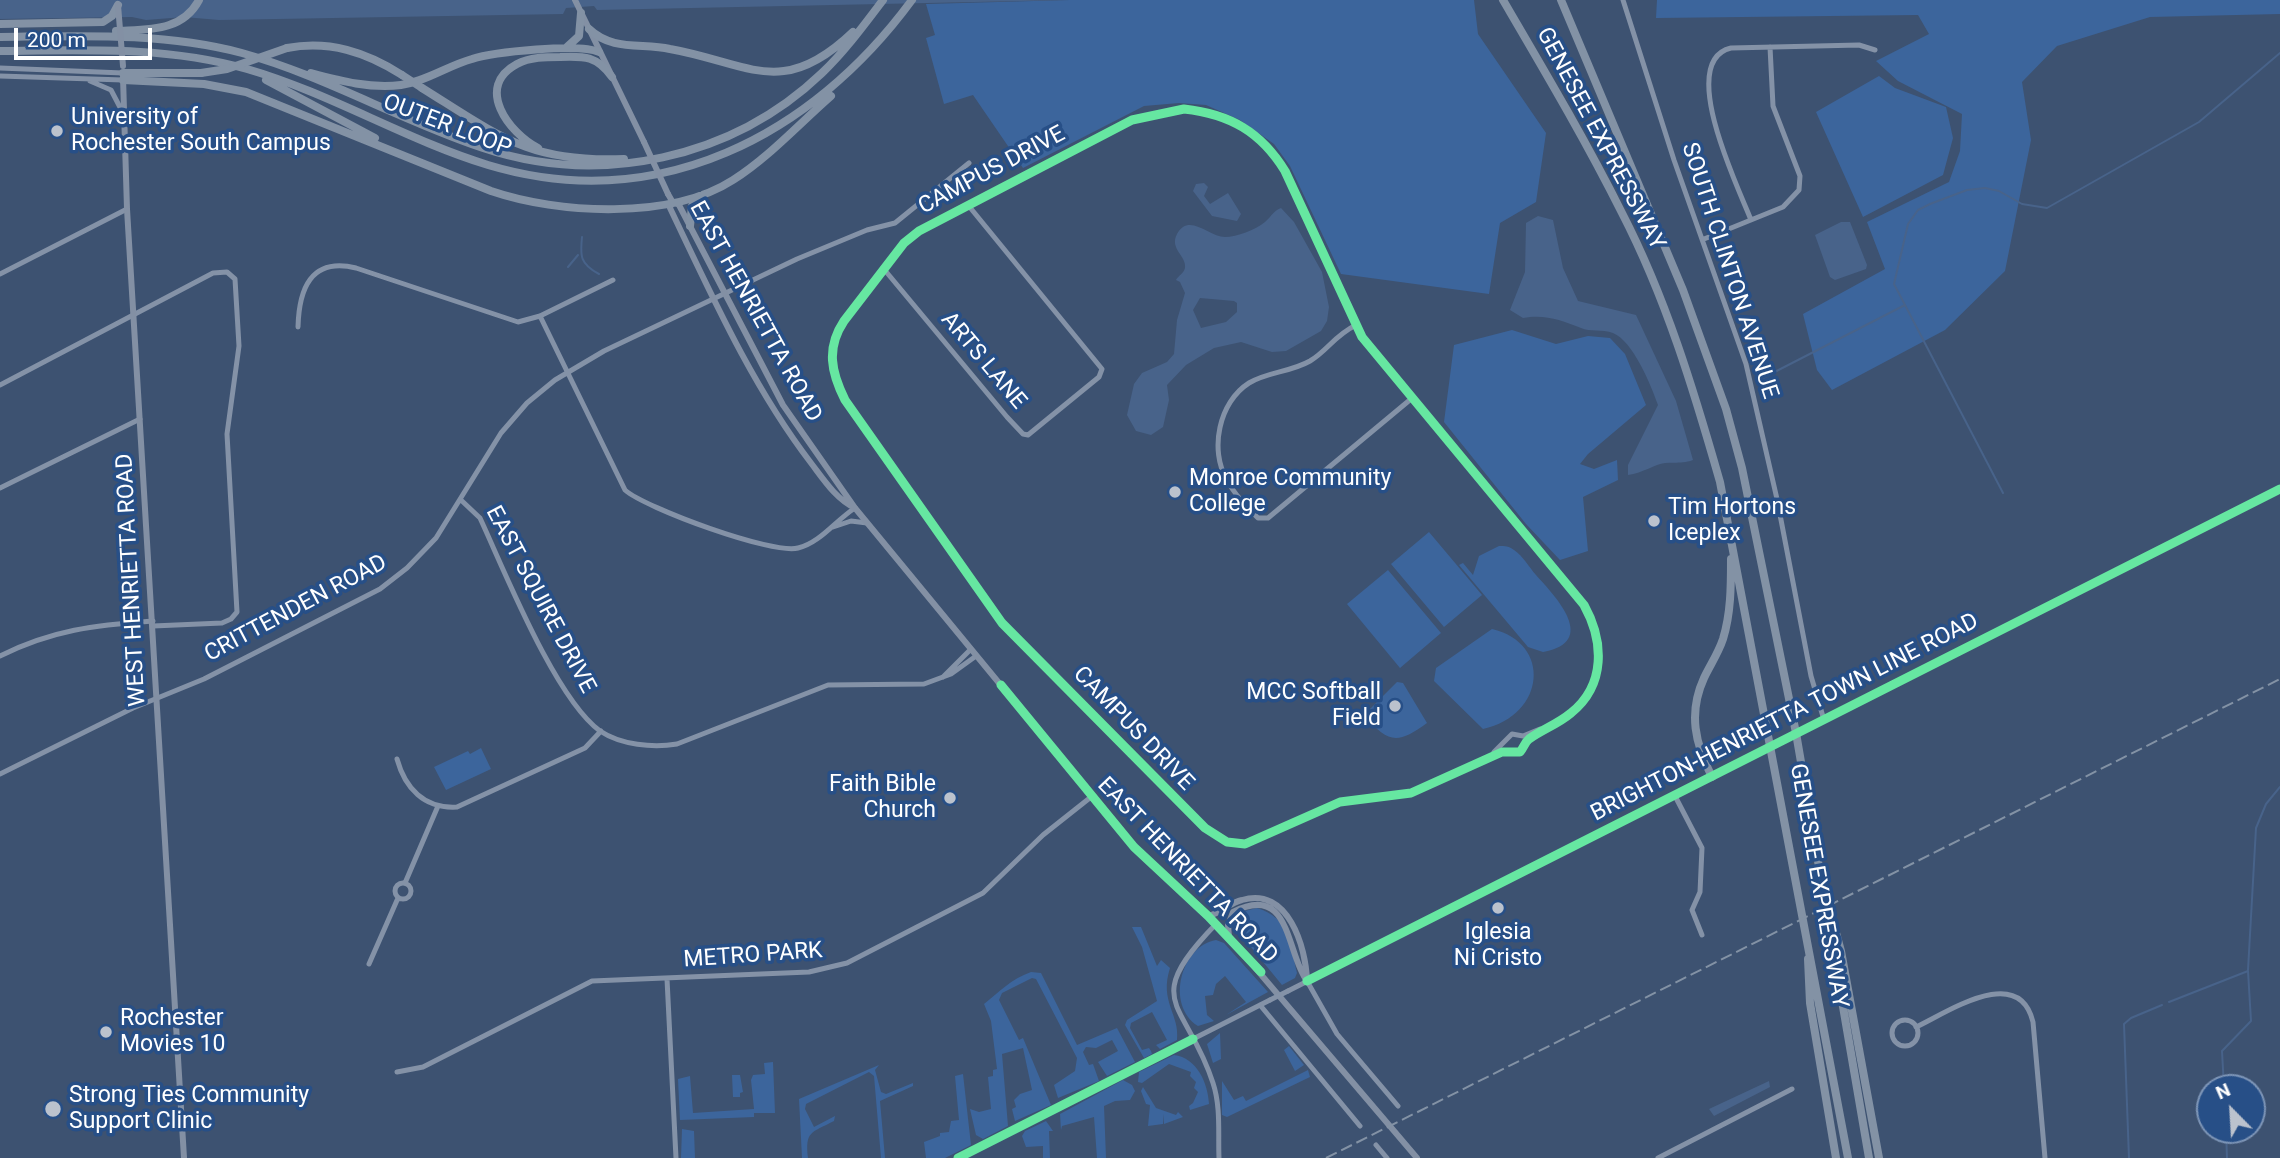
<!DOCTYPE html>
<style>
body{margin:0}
#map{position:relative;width:2280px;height:1158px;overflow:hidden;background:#3d5271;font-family:Roboto,sans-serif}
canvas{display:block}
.north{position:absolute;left:2196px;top:1074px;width:70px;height:70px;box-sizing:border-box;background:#274f87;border:2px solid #7d95b7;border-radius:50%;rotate:336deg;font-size:19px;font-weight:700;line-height:28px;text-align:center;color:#fff}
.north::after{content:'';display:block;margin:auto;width:24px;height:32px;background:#bbc2cd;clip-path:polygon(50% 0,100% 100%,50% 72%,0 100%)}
.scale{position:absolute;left:14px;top:28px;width:138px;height:32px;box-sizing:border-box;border:4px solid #fff;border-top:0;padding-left:9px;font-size:21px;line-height:24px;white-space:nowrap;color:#fff;-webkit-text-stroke:5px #274f87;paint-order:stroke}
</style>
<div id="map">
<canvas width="2280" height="1158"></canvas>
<div class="north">N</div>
<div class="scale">200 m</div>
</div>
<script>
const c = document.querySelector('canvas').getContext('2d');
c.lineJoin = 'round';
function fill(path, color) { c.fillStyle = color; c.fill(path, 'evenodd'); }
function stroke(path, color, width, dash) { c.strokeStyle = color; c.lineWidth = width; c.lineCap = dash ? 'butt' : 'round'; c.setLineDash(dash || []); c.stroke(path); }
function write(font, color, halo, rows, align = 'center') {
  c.font = font + ' Roboto,sans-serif'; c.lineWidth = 7; c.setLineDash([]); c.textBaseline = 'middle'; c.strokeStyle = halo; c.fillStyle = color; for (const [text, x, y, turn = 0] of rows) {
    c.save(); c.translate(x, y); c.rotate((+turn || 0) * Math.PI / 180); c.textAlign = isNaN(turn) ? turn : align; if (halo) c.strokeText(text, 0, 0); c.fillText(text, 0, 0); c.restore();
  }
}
const green = new Path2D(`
 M1069,0H1474L1478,34L1546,133L1536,202L1500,223L1489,294L1341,274L1290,166L1274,144L1240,120L1206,105L1179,103L1144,106L1023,168L973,95L944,104L926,38L935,35L926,4Z
 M1657,0H2280V14L2150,17L2057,46L2022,82L2031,140L2005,271L1945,330L1832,390L1817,370L1803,314L1885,269L1867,222L1949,182L1960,151L1962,114L1898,81L1876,61L1929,34L1918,15L1656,18Z
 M1879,76L1895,88L1946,107L1953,138L1943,175L1863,217L1816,112Z
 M1512,330L1556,344L1588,336L1610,338L1625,354L1646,405L1588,454L1580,464L1594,469L1617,460L1618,480L1583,497L1588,551L1560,560L1526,524L1444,422L1454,345Z
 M1429,532L1482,595L1444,627L1391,564Z
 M1499,546C1505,546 1509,546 1514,550C1523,556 1529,567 1536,575C1556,597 1599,642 1543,652L1528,647L1459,565L1463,563L1473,575L1479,556Z
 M1388,570L1441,633L1400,668L1347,604Z
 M1492,629C1552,643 1546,715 1483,729L1434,681L1436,668Z
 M1397,682L1403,683L1427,723C1397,745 1388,743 1364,715Z
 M481,748L491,769L446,790L434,767L468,751L470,754Z
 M1257,908C1290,918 1290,943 1297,973L1295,978L1282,985L1236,929L1235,919L1240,912Z
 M1132,927H1141L1157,966L1161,960L1170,968C1159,1002 1180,1014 1177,1040L1160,1049L1156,1045L1167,1040L1152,1012L1131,1023L1130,1028L1142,1050L1149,1048L1151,1051L1152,1054L1144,1058L1125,1025L1127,1020L1157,1001L1142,947Z
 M1216,940L1224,943L1268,992L1226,1015L1246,1002L1225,976L1216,984L1213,995L1205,996L1207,1015L1214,1021L1198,1026C1165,1005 1181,946 1216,940Z
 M1031,972L1041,973L1077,1045L1117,1028L1135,1062L1107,1076L1098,1062L1118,1051L1112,1040L1096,1048L1086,1047L1083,1052L1089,1065L1093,1064L1099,1081L1058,1098L1054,1085L1075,1071L1077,1058L1036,979L1032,978L1002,993L999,1000L1019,1040L1023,1038L1051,1105L1015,1121L1012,1109L1016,1107L1014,1100L1020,1094L1032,1090L1023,1048L1002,1054L1008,1126L983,1139L976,1135L970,1109L979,1112L991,1109L988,1077L993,1076V1070L997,1069L991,1021L984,1004C999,992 1011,979 1031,972Z
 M1220,1033L1221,1059L1213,1063L1207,1044Z
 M1289,1046L1304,1065L1295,1071L1284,1050Z
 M1174,1055C1197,1058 1208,1083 1209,1104L1190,1110L1189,1106L1193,1103L1198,1092L1194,1088L1196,1082L1190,1076L1191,1072L1169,1064L1142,1083L1138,1082L1139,1072Z
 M773,1062L775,1113H754V1117L680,1120L678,1079L690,1076L693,1113L754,1109L751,1080L753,1075L765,1074L764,1063Z
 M879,1065L875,1070L881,1092L886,1094L913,1083V1086L880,1101L885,1158H881L874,1076L869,1072L806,1104L805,1109L814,1127L835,1116L834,1121C811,1133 805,1131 808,1158H802L799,1099Z
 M1308,1070L1310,1077L1227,1117L1222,1115V1081L1234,1100L1243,1096L1246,1101Z
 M963,1074L971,1145L945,1158H926L924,1142L940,1136V1133L949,1132L951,1121L959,1120L955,1076Z
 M732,1075H740L743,1092L740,1093V1097H733Z
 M1123,1080L1132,1085L1135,1091L1130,1100L1115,1101L1104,1106L1106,1158H1097L1094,1117L1062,1126L1061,1130L1060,1114Z
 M1143,1087L1156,1108L1176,1115L1178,1112L1183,1117L1164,1124V1114L1163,1124L1148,1126L1150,1105L1146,1104L1141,1091Z
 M1046,1121L1053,1131H1049L1050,1158H1043V1146L1026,1147L1022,1136L1025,1131Z
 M682,1129L694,1131L695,1158H681Z`);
const water = new Path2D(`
 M0,0H1069L597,10L594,6L566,8L563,14L219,20L184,17L146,20L132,17L0,19Z
 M1204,183L1208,187L1204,196L1210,204L1228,193L1241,214L1237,221L1212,216L1193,191L1196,184Z
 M1281,208L1294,222L1322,272L1329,307L1327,321L1321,331L1286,351L1272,352L1241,342L1214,348L1186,365L1167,385L1169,400L1163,427L1151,435L1136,431L1127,415L1134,384L1142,373L1167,362L1174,354L1177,320L1185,293L1180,282L1176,280C1178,276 1184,273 1185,268C1187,256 1169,249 1177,234C1189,212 1209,237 1225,237C1237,237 1255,230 1265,222C1271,217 1273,211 1281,208ZM1200,298L1234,301L1237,303V312L1226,322L1201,328L1193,310Z
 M1538,216L1553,220L1563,268L1578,301L1636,315L1676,401L1693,460C1682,464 1675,462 1665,463C1655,464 1643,473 1628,475V465L1658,405C1651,385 1633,341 1613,333C1602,329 1590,332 1581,328C1561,320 1545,314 1523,318L1510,310L1525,272L1526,223Z
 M1841,222H1850L1867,265L1866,269L1835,280L1830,277L1815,235Z
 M1769,1081L1770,1087L1714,1116L1709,1109Z`);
const stream = new Path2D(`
 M582,237C580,256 580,264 599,274
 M568,267L578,255
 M1905,305L2003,493
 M1761,379L1905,305L1894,284L1908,224L1918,210L1930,204L1967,190L1985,188L1999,191L2022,204L2047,208L2199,122L2280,53
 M2248,970L2256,828L2266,804L2280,787
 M2169,1002L2248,971L2251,1021L2222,1051L2224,1088
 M2226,1130L2227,1158
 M2129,1158L2124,1024L2131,1018L2162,1005`);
const minor = new Path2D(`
 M1623,0L1674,160L1746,364L1777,499L1811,676L1824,720
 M0,68L123,73
 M0,76L123,80
 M90,81L111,90L123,113
 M1184,109C1230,114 1261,132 1285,171L1362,337L1584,605C1604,641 1606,685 1571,713C1558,724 1543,729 1529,739C1525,742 1524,747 1520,752H1502L1411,793L1340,802L1245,844L1227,842L1205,828L1002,623L845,400C831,372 826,348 844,321L904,243L919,231L1132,120Z
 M1751,220C1739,189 1676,61 1731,48L1859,45L1875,50
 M1704,239L1783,207L1799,190L1800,176L1773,106L1770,47
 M883,268L1007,417L1023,434L1028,435L1099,377L1102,369L968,205
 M0,274L127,209
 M540,316L625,490C645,508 773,555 798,548C820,543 836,520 855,508
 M1356,325C1334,336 1328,350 1310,361C1291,372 1267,372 1249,383C1219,402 1209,450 1227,480C1234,494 1247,507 1258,518H1268L1411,399
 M298,327C299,290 310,257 356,268L518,322L540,316L613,280
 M0,385L213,273L227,272L235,279L239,346L227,434L237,612L231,619L222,623L153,626
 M0,488L140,419
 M462,501L480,518C505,572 555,698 600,731C621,745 653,748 677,744L828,685L924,684L951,674L976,656
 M833,527L851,521L867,523
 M0,656C52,630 95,625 153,621
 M943,677L970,650
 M1815,724L2280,489
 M1494,752L1512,734L1523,736L1540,729
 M397,759C405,788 424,809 457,807L585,748L601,731
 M0,774L133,708L204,679L380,589L407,568L436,538L501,433L527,403L555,380L604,351L797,259L867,230L895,223L969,163
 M1675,796L1702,848L1700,892L1692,910L1702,935
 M405,883L438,806
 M395 891a8 8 0 1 1 16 0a8 8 0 1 1-16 0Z
 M1216,924C1138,1004 1187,1001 1213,1083C1221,1107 1218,1134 1219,1158
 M369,964L398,898
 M667,979L676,1158
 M1307,981L1337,1034L1398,1106
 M1288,991L1753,756
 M1260,1005L1360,1126
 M1892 1033a13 13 0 1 1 26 0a13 13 0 1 1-26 0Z
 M1916,1027C1948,1012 2019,963 2033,1022L2045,1158
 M397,1072L423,1067L592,981L809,972L847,963L983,893L1043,835L1091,797
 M1376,1145L1387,1158
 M958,1158L1270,1000
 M1658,1158L1792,1089`);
const major = new Path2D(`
 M575,0L644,142
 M123,77L127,209L184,1158
 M668,194L672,201L670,208C712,296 752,386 811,463C824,480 836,499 855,508
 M674,202L679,205L783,405L855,508L1134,847L1229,937L1417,1158
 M1208,916C1222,913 1229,903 1242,900C1288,886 1306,947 1307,981
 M1229,937L1228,925L1233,912C1291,882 1286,953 1307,981`);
const highway = new Path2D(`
 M1503,0C1544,70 1586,141 1622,213C1666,298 1694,391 1720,482L1848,1158
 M1561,0L1683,290L1726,409L1742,468L1796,733L1869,1158
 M0,24L103,22L112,16L118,5
 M589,29C612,51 641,43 670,49C749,63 782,100 853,32
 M116,31C148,29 182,32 199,0
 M0,37C81,36 162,32 242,53C325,76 401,121 483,148C600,187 732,159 822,73C845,51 864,25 883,0
 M567,47L579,36L581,13
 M287,48C329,40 366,52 402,75
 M0,51C83,50 166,46 247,69C330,93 406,140 488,165C658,216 812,136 912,0
 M123,73H201
 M311,73C341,81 371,89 401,85C427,81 447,66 472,59C493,52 580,43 599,52
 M123,80L204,84L246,92L491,191C558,214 671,220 733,180C768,158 799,124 831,96
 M266,80L375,138
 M422,88C499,136 529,163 624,159
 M538,148C509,133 474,87 517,64C530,57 546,57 560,57C585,56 597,56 612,77
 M690,226L692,206L703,195
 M1712,777C1695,744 1688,713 1704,678C1710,665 1718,654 1723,639C1731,613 1731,586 1731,559
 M1832,918L1841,951L1879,1158
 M1808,959L1810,1003L1836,1158`);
const rail = new Path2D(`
 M1326,1158L2280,679`);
const minorBridge = new Path2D(`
 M1753,756L1815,724
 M1270,1000L1288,991`);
const majorBridge = new Path2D(`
 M118,5L123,66
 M644,142L668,194`);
const highwayBridge = new Path2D(`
 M201,73L227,69L287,48
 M402,75L422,88`);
const cycleway = new Path2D(`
 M1184,109C1230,114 1261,132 1285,171L1362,337L1584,605C1604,641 1606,685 1571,713C1558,724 1543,729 1529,739C1525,742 1524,747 1520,752H1502L1411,793L1340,802L1245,844L1227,842L1205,828L1002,623L845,400C831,372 826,348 844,321L904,243L919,231L1132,120Z
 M1001,685L1134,847L1208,916L1261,972
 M1307,981L2280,489
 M958,1158L1193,1039`);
const markers = [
 [57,131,7,"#bbc2cd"],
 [1175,492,7,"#bbc2cd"],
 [1654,521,7,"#bbc2cd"],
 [1395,706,7,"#bbc2cd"],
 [950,798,7,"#bbc2cd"],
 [1498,908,7,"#bbc2cd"],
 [106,1032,7,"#bbc2cd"],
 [53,1109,9,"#bbc2cd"]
];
const poiNames = [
 ["University of",71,118],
 ["Rochester South Campus",71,144],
 ["Monroe Community",1189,479],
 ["College",1189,505],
 ["Tim Hortons",1668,508],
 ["Iceplex",1668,534],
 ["MCC Softball",1381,693,"right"],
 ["Field",1381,719,"right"],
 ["Faith Bible",936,785,"right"],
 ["Church",936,811,"right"],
 ["Iglesia",1498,933,"center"],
 ["Ni Cristo",1498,959,"center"],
 ["Rochester",120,1019],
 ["Movies 10",120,1045],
 ["Strong Ties Community",69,1096],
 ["Support Clinic",69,1122]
];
const streetNames = [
 ["OUTER LOOP",447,126,21],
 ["GENESEE EXPRESSWAY",1600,139,62],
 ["CAMPUS DRIVE",992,171,-28],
 ["SOUTH CLINTON AVENUE",1729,271,72],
 ["EAST HENRIETTA ROAD",755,312,61],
 ["ARTS LANE",983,361,50],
 ["WEST HENRIETTA ROAD",132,580,-93],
 ["EAST SQUIRE DRIVE",540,600,62],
 ["CRITTENDEN ROAD",296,609,-28],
 ["BRIGHTON-HENRIETTA TOWN LINE ROAD",1785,718,-27],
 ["CAMPUS DRIVE",1133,729,46],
 ["EAST HENRIETTA ROAD",1187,871,46],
 ["GENESEE EXPRESSWAY",1818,886,80],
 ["METRO PARK",753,956,-4]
];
fill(green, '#3c659c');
fill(water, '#48638a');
stroke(stream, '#48638a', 2);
stroke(minor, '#8492a7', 5);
stroke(major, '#8390a4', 6);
stroke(highway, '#8392a5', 8);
stroke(rail, '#8392a5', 2, [12, 5]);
stroke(minorBridge, '#8492a7', 5);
stroke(majorBridge, '#8390a4', 6);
stroke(highwayBridge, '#8392a5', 8);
stroke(cycleway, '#66e7a1', 9);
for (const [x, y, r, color] of markers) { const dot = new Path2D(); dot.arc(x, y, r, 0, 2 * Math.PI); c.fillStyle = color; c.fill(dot); stroke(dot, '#274f87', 2.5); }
write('23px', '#fff', '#274f87', poiNames, 'left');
write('23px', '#fff', '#274f87', streetNames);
</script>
